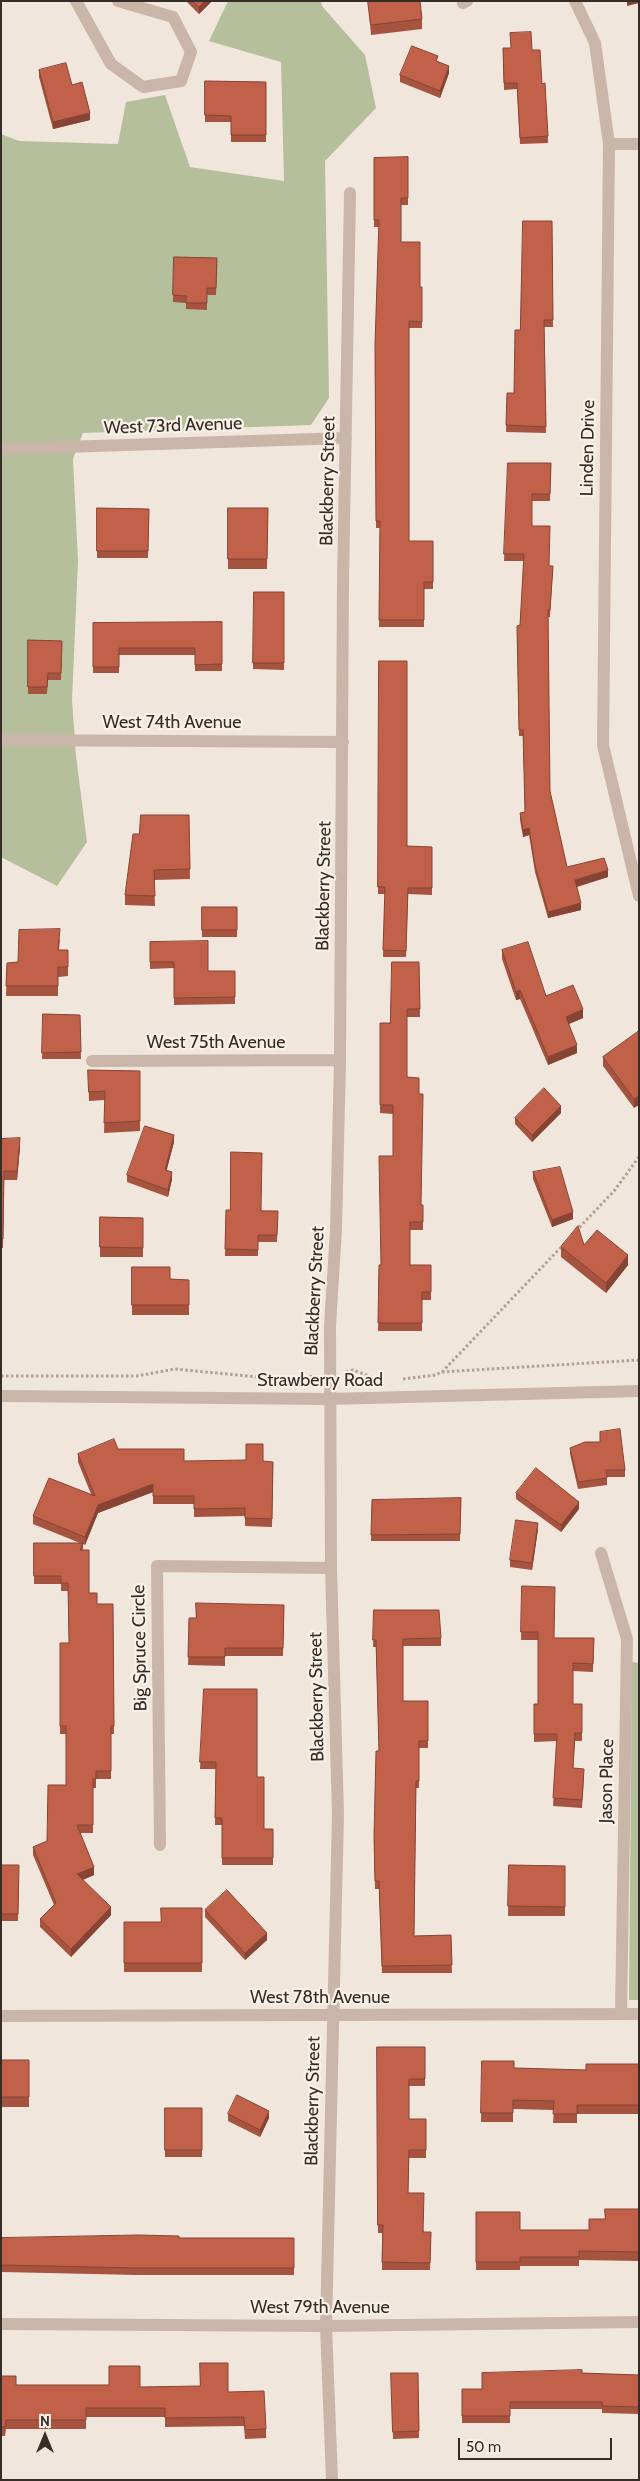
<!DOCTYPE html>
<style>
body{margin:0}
#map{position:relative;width:640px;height:2481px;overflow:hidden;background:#f1e6dc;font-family:Cabin,sans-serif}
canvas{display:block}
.frame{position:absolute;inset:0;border:2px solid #362c28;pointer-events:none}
.north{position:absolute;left:20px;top:2411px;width:50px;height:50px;-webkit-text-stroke:4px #f9f0e8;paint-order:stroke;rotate:0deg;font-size:14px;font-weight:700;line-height:20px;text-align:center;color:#362c28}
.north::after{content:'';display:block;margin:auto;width:18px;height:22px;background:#362c28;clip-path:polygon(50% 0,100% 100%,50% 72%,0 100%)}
.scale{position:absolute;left:458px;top:2438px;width:154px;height:22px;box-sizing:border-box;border:2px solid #362c28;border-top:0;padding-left:6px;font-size:15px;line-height:18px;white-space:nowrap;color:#362c28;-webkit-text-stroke:4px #f9f0e8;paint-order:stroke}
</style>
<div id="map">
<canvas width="640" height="2481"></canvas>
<div class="frame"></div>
<div class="north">N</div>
<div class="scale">50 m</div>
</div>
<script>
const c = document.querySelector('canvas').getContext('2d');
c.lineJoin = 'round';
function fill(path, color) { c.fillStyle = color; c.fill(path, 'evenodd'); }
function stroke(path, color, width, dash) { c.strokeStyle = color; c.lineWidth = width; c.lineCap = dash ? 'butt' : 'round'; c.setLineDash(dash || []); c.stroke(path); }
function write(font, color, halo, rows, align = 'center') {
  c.font = font + ' Cabin,sans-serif'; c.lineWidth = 4.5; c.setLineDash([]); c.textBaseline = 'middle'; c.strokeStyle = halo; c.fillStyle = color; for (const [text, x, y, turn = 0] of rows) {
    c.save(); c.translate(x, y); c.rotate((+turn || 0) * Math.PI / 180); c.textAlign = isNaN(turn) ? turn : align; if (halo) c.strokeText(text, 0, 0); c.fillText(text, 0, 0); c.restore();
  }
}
const green = new Path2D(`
 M228,1H321L322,6L365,55L376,108L325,161L329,398L311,425L83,433L73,459L78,561L72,700L76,756L87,842L57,886L1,857V134L19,141L118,144L126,102L165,95L190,167L284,181L281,62L209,41Z
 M632,1662L639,1663V2000H629Z`);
const path = new Path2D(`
 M576,1231L614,1191L639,1157
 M346,1372L353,1370L382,1381
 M442,1372L567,1241
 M1,1376H137L175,1369L279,1379L315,1376
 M403,1379L436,1375L441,1372L639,1360`);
const minor = new Path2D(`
 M76,1L111,64L143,87L181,81L191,52L173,17L118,1
 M575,1L595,43L609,144L603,745L639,896
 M463,3L467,1
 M609,144H639
 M1,449L346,438
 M1,740L343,742
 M92,1061L340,1060
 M601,1553L627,1639L621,2014
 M160,1845L157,1566L331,1568
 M1,2016L639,2014
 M1,2324L326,2326L639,2322
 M332,2480L326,2326L338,1814L331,1568L330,1326L336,1230L340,1060L343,581L350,193`);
const tertiary = new Path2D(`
 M1,1396L329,1399L639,1391`);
const wall = new Path2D(`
 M186,1H212L199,14Z
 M368,1H420L422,19V29L371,35Z
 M503,48L532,50L542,84L548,136V143L520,144L517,89L504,90Z
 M438,61L449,73L440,98L400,82V75Z
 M39,70L72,85L90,120L53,129L39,77Z
 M205,81L266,82V142H231V122H205Z
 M408,157V205H401V242L420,287H422V328H409V541H433V589H424V627H379L380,528H376L375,352L379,227H374V158Z
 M552,221L553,327H544L546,433L506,432L507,393H514L520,330Z
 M174,257L217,258L216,295H207V310L186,309V303L173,302Z
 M508,463H551L550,501H532V526L549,566H553L550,617H548L550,791L567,867L608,877L577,887L581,910L548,918L535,872L529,835L523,837L520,820V813L525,812L523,736H519L517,626L520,625L524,561H504Z
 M97,508L149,509L148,558H97Z
 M228,508H268L267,569H228Z
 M254,592H284V670L253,669Z
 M222,622V671H195V655H119V673H93V623Z
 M28,640L62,641L61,680H48L47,694H28Z
 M379,661L407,846L432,847V895L408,894L406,957H383L385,894H378Z
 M189,815L190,879L154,880L155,906L125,905V895L139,834Z
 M202,907H237V937H202Z
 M60,939L59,950H68V976L58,977V996H6L7,963L18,962Z
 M150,942L208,971H235V1004L174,1005V968L150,969Z
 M502,950L546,996L583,1018L569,1024L577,1053L548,1065L520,999L516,1000L502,959Z
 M419,962L420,1017H407V1077L419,1094L421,1205H423V1230H410V1265H431V1300H422V1331H378L379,1265H381L393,1156V1114L380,1113V1023H390Z
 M43,1014L80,1015L81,1059H42Z
 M639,1031L634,1108L603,1066V1057Z
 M88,1070L140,1071V1131L104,1133L105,1100L89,1101Z
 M561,1113L532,1142L515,1124V1118Z
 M1,1139L20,1147L17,1180H4L3,1248H1Z
 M174,1142L166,1171L172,1179L168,1197L127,1182V1175Z
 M533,1172L573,1219L552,1227L533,1179Z
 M226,1210L278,1211L277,1242H258V1256H225Z
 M100,1217L143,1218V1257H100Z
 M584,1245L628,1265L606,1293L561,1257V1247Z
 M132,1267L170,1279L189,1280V1315H132Z
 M570,1448L625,1470V1477H607V1485L578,1489L570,1454Z
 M118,1449L184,1461L273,1462L272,1527L245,1526V1516L194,1517V1504H153V1492L98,1513L85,1545L83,1544V1550L89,1593L97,1604H113L114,1734H111V1779H96V1788H93V1833H80L94,1875L83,1880L111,1915L71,1957L40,1927V1919L54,1905L33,1855V1847L47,1841L66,1785V1734H60V1694L69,1643L68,1591H61V1584H34V1543H80L33,1524V1516L91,1494L78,1462V1454Z
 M516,1493L579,1509L561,1532L516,1499Z
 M461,1498L460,1541H371L372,1500Z
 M538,1529L532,1570L510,1567V1560Z
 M522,1586L554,1638H594L593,1672L573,1671V1704H582V1741H575L573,1768L584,1777L582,1808L553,1806L557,1741L534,1742V1704H538V1640H521Z
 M284,1605L283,1656H225V1666L188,1665L189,1618H196Z
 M374,1610L441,1638V1646H403V1701H428V1748H419V1788H416L414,1936L451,1935L452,1973H382L379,1889H375L374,1843L379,1751L376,1647H373Z
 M204,1689L257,1777L264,1829H273V1865H222V1825H215L216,1769H200Z
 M1,1865H19L18,1921H1Z
 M509,1865L565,1866V1916H508Z
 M202,1908V1972H124V1922H161Z
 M205,1910L267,1940L245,1960L205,1917Z
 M377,2047H425V2086H409V2119H426V2158H409L408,2193L424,2232H431L430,2270H382V2233H378Z
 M1,2060H29V2107H1Z
 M482,2061L514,2068L586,2070L639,2064V2114H577V2123H553L554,2110L513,2109V2122H481Z
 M165,2108H202V2157H165Z
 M228,2114L269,2118L260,2137L228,2121Z
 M639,2209V2261L579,2260V2266H520V2270H476V2212L520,2230H589L605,2219Z
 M1,2238H294V2275H138L1,2272Z
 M391,2373H418L419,2438L393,2439Z
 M582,2373L639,2375V2414L602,2413V2409H510V2423H462V2389H482Z
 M1,2376L16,2385L140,2387L228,2392L266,2429V2438L245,2439L244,2426L165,2427V2417H86V2429H6L5,2436H1Z`);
const shadedWall = new Path2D(`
 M205,1H212L199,14V7Z
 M627,1H639V3L627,6Z
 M449,66V73L440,98V91Z
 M90,113V120L53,129V122Z
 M529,828V835L523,837V830Z
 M608,870V877L575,887V880Z
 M581,903V910L548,918V912Z
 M520,990V999L516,1000V992Z
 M583,1009V1018L566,1025V1017Z
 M577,1045V1053L548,1065V1057Z
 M639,1095V1105L634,1108V1099Z
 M561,1106V1113L532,1142V1135Z
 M174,1135V1142L165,1177V1170Z
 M20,1138V1147L17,1180V1171Z
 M172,1172V1179L168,1197V1190Z
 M573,1212V1219L552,1227V1220Z
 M628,1255V1265L606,1293V1283Z
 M153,1484V1492L98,1513L85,1545V1537L98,1505Z
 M579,1502V1509L561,1532V1525Z
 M538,1523V1529L532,1570V1563Z
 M94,1867V1875L77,1882V1874Z
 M111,1907V1915L71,1957V1949Z
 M267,1933V1940L245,1960V1953Z
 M269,2111V2118L260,2137V2130Z`);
const building = new Path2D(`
 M193,1H205L199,7Z
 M368,1H420L422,19L371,25Z
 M531,32L532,50H540L542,84L545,83L548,136L520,138L517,83H504L503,48H511L510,33Z
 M412,46L438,56L436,61L449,66L440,91L400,75Z
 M66,63L72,85L82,82L90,113L53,122L39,70Z
 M205,81L266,82V135H231V116L205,115Z
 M408,157V198H401V242H420V287H422V322L409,321V541H433V582H424V620H379L380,521H376L375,345L379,220H374V158Z
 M523,221H552L553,320H544L546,427L506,425L507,393H514L515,330H520Z
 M174,257L217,258L216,288H207V303H186V296L173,295Z
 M508,463H551L550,494H532V526H550L549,566H553L550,610H548L550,791L567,867L604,858L608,870L575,880L581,903L548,912L535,865L529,828L523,830L520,813L525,812L523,730H519L517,626L520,625L524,554H504Z
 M97,508L149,509L148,551H97Z
 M228,508H268L267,559H228Z
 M254,592H284V663H253Z
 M222,622V664L195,665V648H119V667H93V623Z
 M28,640L62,641L61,673H48L47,687H28Z
 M379,661H407V846L432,847V888H408L406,951L383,950L385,887H378Z
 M141,815H189L190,869L154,870L155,896L125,895L133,834H139Z
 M202,907H237V930H202Z
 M60,929L58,950H68V967H58V986H6L7,963L18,962L19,930Z
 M208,941V971H235V997L174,998V962H150V942Z
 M528,942L546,996L573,985L583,1009L566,1017L577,1045L548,1057L520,990L516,992L502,950Z
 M392,962H419L420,1009H407V1077L419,1078V1094H423L421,1205H423V1222H410V1265H431V1292H422V1323H378L379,1265H381L379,1156H393V1105H380V1023H390Z
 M43,1014L80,1015L81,1052L42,1053Z
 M639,1031V1095L634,1099L603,1057Z
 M88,1070L140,1071V1121L104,1123L105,1091L89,1092Z
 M544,1088L561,1106L532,1135L515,1118Z
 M145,1126L174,1135L165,1170L172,1172L168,1190L127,1175Z
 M20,1138L17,1171H4L3,1239H1V1139Z
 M231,1152L262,1153L261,1211H278L277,1235H258V1250L225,1249L226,1210H230Z
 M560,1167L573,1212L552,1220L533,1172Z
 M100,1217L143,1218V1248L100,1247Z
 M578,1226L584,1245L597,1230L628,1255L606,1283L561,1247Z
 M132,1267H170V1279L189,1280V1305H132Z
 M620,1429L625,1470H606L607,1478L578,1482L570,1448L585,1442H600V1432Z
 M114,1439L118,1449H184V1461L246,1460V1444H263V1461L273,1462L272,1519L245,1518V1508L194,1509V1496H153V1484L98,1505L85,1537L33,1516L49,1478L95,1496L78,1454Z
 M536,1468L579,1502L561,1525L516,1493Z
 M461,1498L460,1534L371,1535L372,1500Z
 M516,1520L538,1523L532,1563L510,1560Z
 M34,1543H83L80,1550H89V1593H97V1604H113L114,1726H111V1771H96V1779H93V1825H77L94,1867L77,1874L111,1907L71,1949L40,1919L56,1903L33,1847L47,1841L48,1785H66V1726H60V1643H69L68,1583H61V1576H34Z
 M522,1586L555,1587L554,1638H594L593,1664L573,1663V1704H582V1733H575L573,1768L584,1769L582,1800L553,1798L557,1734H534V1704H538V1632H521Z
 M196,1603L284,1605L283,1648H225V1657H188L189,1618H196Z
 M374,1610H439L441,1638L403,1639V1701H428V1741H419V1781H416L414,1936L451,1935L452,1965L382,1966L379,1881H375L374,1836L376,1751H379L376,1640H373Z
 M204,1689H257V1777H264V1829H273V1858H222V1818H215L216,1762H200Z
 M1,1865H19L18,1914H1Z
 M509,1865L565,1866V1907L508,1906Z
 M227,1890L267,1933L245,1953L205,1910Z
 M161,1908H202V1963H124V1922H161Z
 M377,2047H425V2079H409V2119H426V2150H409L408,2193H424L423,2232H431L430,2263L382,2262L383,2225H378Z
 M1,2060H29V2097H1Z
 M482,2061H514V2068L586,2070V2064H639V2105H577V2114H553L554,2101L513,2100V2113H481Z
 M237,2095L269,2111L260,2130L228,2114Z
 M165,2108H202V2150H165Z
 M605,2209H639V2252L579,2251V2257H520V2262H476V2212H520V2230H589V2219H605Z
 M139,2235L179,2236V2238H294V2268H138L1,2265V2238Z
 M200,2363H228V2392L264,2391L266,2429L245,2430L244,2417L165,2418V2408H86V2420H6L5,2427H1V2376H16V2385H109V2366H140V2387L200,2386Z
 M582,2370V2373L639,2375V2407L602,2406V2402H510V2416H462V2389H482V2373Z
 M391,2373H418L419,2431L393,2432Z`);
const streetNames = [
 ["West 73rd Avenue",173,426,-2],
 ["Linden Drive",588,448,-89],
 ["Blackberry Street",328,481,-89],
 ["West 74th Avenue",172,723],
 ["Blackberry Street",324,886,-89],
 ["West 75th Avenue",216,1043],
 ["Blackberry Street",315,1291,-87],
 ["Strawberry Road",320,1381],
 ["Big Spruce Circle",140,1648,-91],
 ["Blackberry Street",317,1697,-91],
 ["Jason Place",607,1781,-89],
 ["West 78th Avenue",320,1998],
 ["Blackberry Street",313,2101,-89],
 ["West 79th Avenue",320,2308]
];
fill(green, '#b5bf9c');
stroke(path, '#b4a092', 3, [2.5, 2.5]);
stroke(minor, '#c9b6a8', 12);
stroke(tertiary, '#c9b6a8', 12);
fill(wall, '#a65340');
fill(shadedWall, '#874434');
fill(building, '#c1614a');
stroke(building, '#874434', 1);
write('18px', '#362c28', '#f9f0e8', streetNames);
</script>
